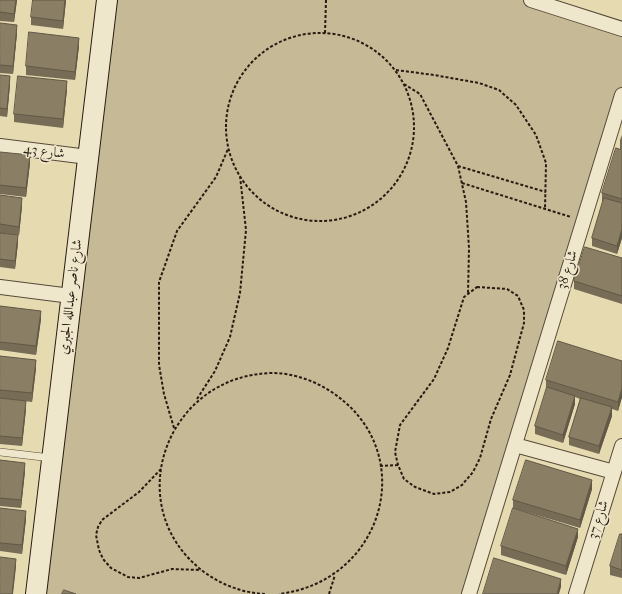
<!DOCTYPE html>
<meta charset="utf-8">
<style>
body{margin:0}
canvas{display:block;background:#e6dab1}
</style>
<canvas width="622" height="594"></canvas>
<script>
const c = document.querySelector('canvas').getContext('2d');
c.lineJoin = 'round';
function fill(path, color) { c.fillStyle = color; c.fill(path, 'evenodd'); }
function stroke(path, color, width, dash) { c.strokeStyle = color; c.lineWidth = width; c.lineCap = dash ? 'butt' : 'round'; c.setLineDash(dash || []); c.stroke(path); }
function write(font, color, halo, rows, align = 'center') {
  c.font = font + ' "IM FELL French Canon",Amiri,serif'; c.lineWidth = 3; c.setLineDash([]); c.textBaseline = 'middle'; c.strokeStyle = halo; c.fillStyle = color; for (const [text, x, y, turn = 0] of rows) {
    c.save(); c.translate(x, y); c.rotate((+turn || 0) * Math.PI / 180); c.textAlign = isNaN(turn) ? turn : align; if (halo) c.strokeText(text, 0, 0); c.fillText(text, 0, 0); c.restore();
  }
}
const green = new Path2D(`
 M107,0H531L622,29V96L469,594H36Z`);
const path = new Path2D(`
 M325,33L326,0
 M226 127a94 94 0 1 1 188 0a94 94 0 1 1-188 0Z
 M396,70L434,75L479,83L499,90L516,105L536,135L546,163L545,209
 M404,84L420,94L458,166L466,202L469,248L468,294
 M458,166L546,192
 M462,183L571,217
 M477,287L507,289L518,296L524,310V323L510,375L491,419L480,458L473,472L462,485L450,492L434,494L415,487L404,479L398,465L395,452L400,425L434,379L448,348L464,297Z
 M197,399L215,371L230,337L240,293L246,230L240,176
 M174,428L164,394L159,365V282L177,231L216,177L228,149
 M380,466L398,465
 M161,469L139,492L102,520L98,527L96,535L99,550L103,559L111,568L128,577L139,578L172,569L201,570
 M265,594C243,593 222,585 204,572C118,507 166,375 272,373C292,373 313,380 330,391C421,449 386,581 279,594
 M329,594L335,575`);
const lane = new Path2D(`
 M0,452L51,458`);
const street = new Path2D(`
 M531,0L622,29
 M0,146L88,157
 M0,287L71,296
 M515,445L614,472
 M469,594L622,95
 M576,594L622,446`);
const secondary = new Path2D(`
 M36,594L107,0`);
const wall = new Path2D(`
 M0,0H17L14,22L0,21Z
 M66,0L63,29L31,25V17Z
 M0,23L17,33L13,74L0,73Z
 M79,46L75,80L26,75V66Z
 M0,75L10,84L7,117L0,116Z
 M67,89L63,128L14,122V114Z
 M622,135V149H620V140Z
 M622,150V238L617,254L592,246V238L603,201H602V193Z
 M0,152L30,163L26,197L0,194Z
 M0,195L22,206L19,235L0,233Z
 M0,233L18,243L15,269L0,267Z
 M622,258V304L574,289V281Z
 M0,306L41,319L36,355L0,350Z
 M0,356L36,368L32,402L0,398Z
 M622,361V397L618,411L612,409V416L599,454L569,445V437L580,399L575,397V404L563,443L535,434V426L547,388H546V380Z
 M0,398L26,409L22,446L0,444Z
 M0,460L25,471L21,508L0,506Z
 M592,489L580,528L513,508V500Z
 M0,508L26,519L22,554L0,551Z
 M622,534V578L610,575V566Z
 M578,537L566,575L501,555V546Z`);
const shadedWall = new Path2D(`
 M16,0H17L14,22V14Z
 M65,0H66L63,29V21Z
 M17,25V33L13,74V66Z
 M79,38V46L75,80V72Z
 M10,76V84L7,117V109Z
 M67,81V89L63,128V119Z
 M30,155V163L26,197V188Z
 M22,198V206L19,235V227Z
 M622,229V238L617,254V246Z
 M18,235V243L15,269V261Z
 M41,311V319L36,355V346Z
 M36,360V368L32,402V393Z
 M622,388V397L618,411V402Z
 M575,396V404L563,443V435Z
 M26,401V409L22,446V438Z
 M612,407V416L599,454V446Z
 M25,463V471L21,508V500Z
 M592,480V489L580,528V520Z
 M26,511V519L22,554V545Z
 M578,529V537L566,575V566Z
 M16,559V567L13,594H12Z
 M561,579V587L559,594H557Z`);
const building = new Path2D(`
 M0,0H16L14,14L0,12Z
 M33,0H65L63,21L31,17Z
 M0,23L17,25L13,66L0,65Z
 M29,32L79,38L75,72L26,66Z
 M0,75L10,76L7,109L0,108Z
 M18,76L67,81L63,119L14,114Z
 M616,148L622,150V199L602,193Z
 M0,152L30,155L26,188L0,185Z
 M0,195L22,198L19,227L0,224Z
 M604,198L622,203V229L617,246L592,238Z
 M0,233L18,235L15,261L0,259Z
 M585,247L622,258V296L574,281Z
 M0,306L41,311L36,346L0,342Z
 M558,341L622,361V388L618,402L546,380Z
 M0,356L36,360L32,393L0,390Z
 M547,387L575,396L563,435L535,426Z
 M0,398L26,401L22,438L0,436Z
 M581,398L612,407L599,446L569,437Z
 M0,460L25,463L21,500L0,498Z
 M526,460L592,480L580,520L513,500Z
 M0,508L26,511L22,545L0,543Z
 M513,508L578,529L566,566L501,546Z
 M620,534H622V570L610,566Z
 M0,557L16,559L12,594H0Z
 M494,558L561,579L557,594H483Z
 M64,590L76,594H62Z`);
const streetNames = [
 ["شارع 43",44,152,7],
 ["شارع 38",568,270,-73],
 ["شارع ناصر عبدالله الجبري",71,297,-83],
 ["شارع 37",599,520,-73]
];
fill(green, '#c6b996');
stroke(lane, '#574a39', 8);
stroke(street, '#574a39', 16);
stroke(secondary, '#271a11', 22);
stroke(path, '#271a11', 2, [3, 2]);
stroke(lane, '#efe7cc', 7);
stroke(street, '#efe7cc', 14);
stroke(secondary, '#efe7cc', 20);
fill(wall, '#776c56');
fill(shadedWall, '#615846');
fill(building, '#8a7e64');
stroke(building, '#615846', 1);
write('14px', '#271a11', '#efe7cc', streetNames);
</script>
